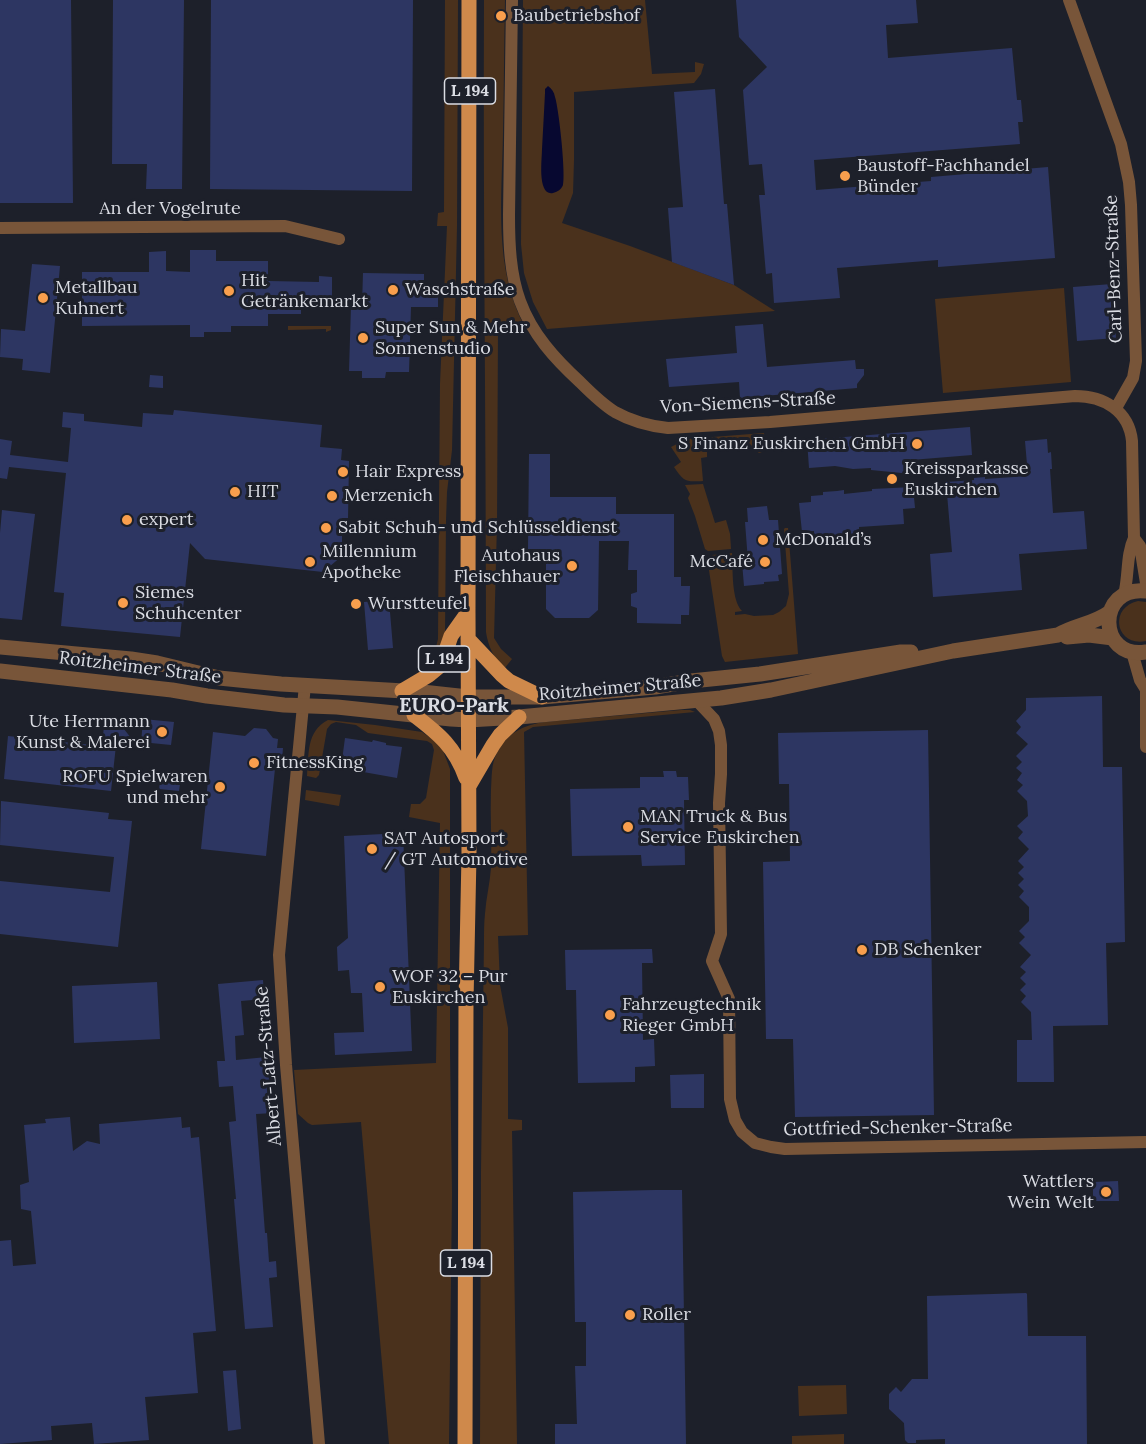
<!DOCTYPE html>
<meta charset="utf-8">
<style>
body{margin:0}
canvas{display:block;background:#1d202a}
</style>
<canvas width="1146" height="1444"></canvas>
<script>
const c = document.querySelector('canvas').getContext('2d');
c.lineJoin = 'round';
function fill(path, color) { c.fillStyle = color; c.fill(path, 'evenodd'); }
function stroke(path, color, width, dash) { c.strokeStyle = color; c.lineWidth = width; c.lineCap = dash ? 'butt' : 'round'; c.setLineDash(dash || []); c.stroke(path); }
function write(font, color, halo, rows, align = 'center') {
  c.font = font + ' Lora,serif'; c.lineWidth = 6; c.setLineDash([]); c.textBaseline = 'middle'; c.strokeStyle = halo; c.fillStyle = color; for (const [text, x, y, turn = 0] of rows) {
    c.save(); c.translate(x, y); c.rotate((+turn || 0) * Math.PI / 180); c.textAlign = isNaN(turn) ? turn : align; if (halo) c.strokeText(text, 0, 0); c.fillText(text, 0, 0); c.restore();
  }
}
const green = new Path2D(`
 M445,0H458L457,226L452,450L447,492L446,520L445,633L437,659L432,656L435,651L438,639L440,384L447,226H437L438,213L444,212Z
 M484,0H505C504,44 504,89 503,133C502,197 493,269 525,327H498L497,523L494,638L501,649L512,659L504,669C494,659 488,646 486,632C486,421 483,211 484,0Z
 M523,0H645L652,74L695,72V62L704,64L701,74L694,83L574,92V160L573,193L562,223L630,246L734,285L775,311L547,329L533,302L524,273L521,244Z
 M1064,288L1071,382L943,393L935,299Z
 M288,326H331V330L326,332V329L288,330Z
 M764,433L766,447L762,452L759,453L749,443L711,446L707,451V457L701,458L703,481C686,482 684,482 674,467L681,462L671,447L687,439Z
 M703,484L715,523L726,520L730,534L731,549L708,551L705,549L695,516L688,498L690,494L685,485Z
 M785,528H788L798,654L725,662L722,656L707,557L712,555L732,553C733,569 731,600 742,611L735,612V615L745,614L754,616L773,615L779,612L786,606L789,594L784,529Z
 M1138,601L1146,602V641C1116,647 1108,608 1138,601Z
 M681,710H690L695,712L533,727L524,732L528,935L498,936L500,985L508,1028V1119L522,1120V1130L512,1131L517,1444H480L481,1171L484,942C484,932 484,923 485,914C486,898 490,883 491,868C492,842 490,815 491,789C492,777 491,764 497,753C506,733 524,725 545,722Z
 M328,720L375,725L422,732L435,741L442,748L450,769V1052L452,1194L449,1444H389L361,1122L312,1125L308,1123L298,1114L294,1070L436,1063L440,823L409,817L411,804H420L426,798L434,750L432,744L427,741L368,733L356,725L336,722L331,724L327,729L319,775L316,778L307,776C309,755 306,731 328,720Z
 M306,790L341,795L339,806L305,800Z
 M846,1385L847,1414L799,1416L798,1386Z
 M844,1434V1444H792V1436Z`);
const water = new Path2D(`
 M548,86C552,89 554,92 555,97C559,109 566,175 563,185C561,190 557,192 553,193C537,196 542,159 542,149C543,131 544,112 545,93V89Z`);
const building = new Path2D(`
 M0,0H71L73,203H0Z
 M113,0H184L182,189H146L147,164H112Z
 M211,0H413L412,191L210,189Z
 M736,0H916L918,23L886,25L888,58L1012,48L1017,100H1021L1023,122H1018L1020,144L814,160L816,190L931,181V177L1048,167L1055,258L938,267V260L837,268L840,298L774,303L772,273L766,274L759,195H765L762,164L749,165L743,90L767,67L739,37Z
 M715,89L724,204H727L734,285L672,262L668,208L683,207L674,92Z
 M190,250H216V261H268V281L319,282V276L332,277V301H301V314H268V326H231V332H204V337H190V325L82,326V272H149V252L166,251V271L190,272Z
 M32,264L60,266L50,373L22,370L23,359L0,357L1,329L25,331Z
 M363,273L424,274V294H438V307H411L409,372H386L385,378H362V371H349L351,306H362Z
 M1112,284L1116,338L1077,341L1073,287Z
 M763,324L767,367L855,360L856,369H864V375L857,384V388L740,398L739,382L669,387L666,359L737,353L735,326Z
 M150,375L163,376V388L149,387Z
 M174,410L322,425L320,447L342,449L341,460L349,461L348,518H342V556L323,572L205,559L190,543L180,637L61,626L64,593L54,592L66,473L9,467L7,479L0,478V439L12,441L10,455L68,462L71,428L62,427L63,412L84,414V421L142,427L143,413L173,415Z
 M970,427L972,455L911,460L912,474L871,470V468L853,469L835,466L809,468L807,440Z
 M1047,439L1048,453L1051,452L1052,469H1050L1053,513L1084,511L1087,549L1019,554L1022,590L933,597L930,554L952,552L946,482L974,480V478L985,477V479L1028,476L1025,441Z
 M529,454H550V497H616V514H674V577H681V586H690L689,615H681V624L637,623V608L631,606V594L637,592V570H628L629,541H599L598,610L589,618H555L546,609V549H528Z
 M913,487L915,508L903,509L904,524L859,527V533L847,534L848,538L826,539V536L814,537V531L802,532L799,503L811,502V496L823,495V492L837,491L844,490V494L872,491V489Z
 M767,506L769,520H778L782,574L778,575L779,581L764,582V584L744,586L742,562L748,561L745,522H748L747,508Z
 M2,510L35,514L22,620L0,618V533Z
 M389,600L393,648L368,650L364,602Z
 M1102,696L1103,767H1122L1125,942L1106,943L1108,1025L1053,1026L1054,1082H1017V1040H1032L1031,1012L1021,1002L1026,996L1020,990L1026,984L1020,978L1026,972L1020,967L1031,955L1019,943L1025,937L1019,931L1029,921V907L1019,897L1024,891L1018,885L1024,879L1018,873L1024,867L1018,861L1029,849L1018,838L1023,832L1017,826L1028,816L1027,801L1017,791L1023,785L1017,780L1022,773L1016,768L1022,762L1016,756L1028,744L1016,733L1021,727L1016,721L1026,710V698Z
 M143,719L174,722L171,745L151,743V745L141,744Z
 M108,722L120,724L131,738L117,736L111,791L4,779L8,736L102,746L104,726Z
 M254,728L266,729L273,738L278,739L277,748H283L282,760L276,759L266,856L201,849L213,732L245,736Z
 M928,730L934,1115L795,1117L793,1039H766L763,862L790,861L789,784H779L778,733Z
 M345,738L372,742L373,740L386,743V745L402,747L397,778L341,768Z
 M663,771H676L677,777H688L689,800H684L685,865L642,866L641,855L572,856L570,789L640,788V777H664Z
 M161,775L181,777L179,791L159,789Z
 M1,801L109,813L108,819L132,821L118,947L0,934V881L110,892L114,857L0,845Z
 M403,833L412,1051L335,1055L334,1033L364,1032L362,993H351L349,970L338,971L337,947L348,938L344,836Z
 M652,949L653,963H642L643,1040L654,1039L655,1066L635,1067V1082L578,1083L576,990H566L565,950Z
 M263,980L264,999L241,1001L244,1035L235,1036L236,1060L267,1057L273,1113L256,1114L265,1233H267L269,1262L276,1261L277,1277L269,1278L273,1327L245,1329L234,1199H236L229,1122L236,1121L233,1086L219,1087L217,1061H225L218,984Z
 M157,982L160,1039L74,1043L72,986Z
 M704,1074V1108H671L670,1075Z
 M70,1117L73,1151L87,1141L100,1144L99,1124L181,1117L182,1128L190,1127L191,1138L199,1137L216,1331L193,1333L198,1393L145,1397L149,1440L94,1444L92,1423L51,1426L52,1440L0,1444V1241L11,1240L13,1266L36,1264L31,1211L21,1209L20,1185L29,1182L24,1125L46,1123L45,1119Z
 M1118,1181L1119,1201H1093V1182Z
 M655,1190H682L686,1444H555V1424H577L575,1366H586V1322H575L573,1192Z
 M1026,1293L1027,1294L1028,1336H1086L1087,1444H945V1439L916,1440V1443H908L905,1440L904,1423L889,1409V1394L896,1387L901,1392L912,1379H928L927,1296Z
 M236,1370L241,1429L228,1431L223,1371Z`);
const minor = new Path2D(`
 M512,0L509,215C509,243 510,274 520,301C532,334 555,359 580,382C591,393 602,404 615,412C631,421 649,426 668,428L770,422L1075,396C1104,396 1129,411 1132,441L1134,538C1126,555 1129,576 1124,595
 M1069,0L1121,144L1129,182L1131,205L1136,361L1133,378L1116,408
 M0,228L285,226L339,239
 M1134,538L1140,546L1146,583
 M1132,652L1140,680L1145,688
 M305,685L279,955L286,1065L319,1444
 M1146,686V747
 M697,701L714,719L719,731L721,745V774L719,803L721,934L712,961L729,999L730,1099L735,1120L742,1132L755,1143L771,1147L785,1149L1146,1142`);
const tertiary = new Path2D(`
 M1146,591C1096,585 1097,660 1146,652
 M1067,637L1089,635L1113,638
 M0,647L131,659L157,663L219,678L249,681L281,684L422,692L468,697H542L655,687L691,681L760,674L901,652H911
 M0,671L172,690L207,696L284,705L337,707L451,719L468,720L519,717L721,698L771,690L953,651L1058,635C1075,625 1094,624 1110,612`);
const primary = new Path2D(`
 M468,639L502,675L509,681L542,697
 M402,691L429,675L441,665L451,636L468,612
 M414,715C439,734 455,747 466,778
 M469,786L493,745L500,735L519,717
 M465,1444L466,1002L469,855L468,612L469,0`);
const markers = [
 [501,16,6,"#f99f4d"],
 [845,176,6,"#f99f4d"],
 [393,290,6,"#f99f4d"],
 [229,291,6,"#f99f4d"],
 [43,298,6,"#f99f4d"],
 [363,338,6,"#f99f4d"],
 [917,444,6,"#f99f4d"],
 [343,472,6,"#f99f4d"],
 [892,479,6,"#f99f4d"],
 [235,492,6,"#f99f4d"],
 [332,496,6,"#f99f4d"],
 [127,520,6,"#f99f4d"],
 [326,528,6,"#f99f4d"],
 [763,540,6,"#f99f4d"],
 [310,562,6,"#f99f4d"],
 [765,562,6,"#f99f4d"],
 [572,566,6,"#f99f4d"],
 [123,603,6,"#f99f4d"],
 [356,604,6,"#f99f4d"],
 [162,732,6,"#f99f4d"],
 [254,763,6,"#f99f4d"],
 [220,787,6,"#f99f4d"],
 [628,827,6,"#f99f4d"],
 [372,849,6,"#f99f4d"],
 [862,950,6,"#f99f4d"],
 [380,987,6,"#f99f4d"],
 [610,1015,6,"#f99f4d"],
 [1106,1192,6,"#f99f4d"],
 [630,1315,6,"#f99f4d"]
];
const shields = [
 [470,91,51],
 [444,659,51],
 [466,1263,51]
];
const shieldNames = [
 ["L 194",470,91],
 ["L 194",444,659],
 ["L 194",466,1263]
];
const poiNames = [
 ["Baubetriebshof",513,16],
 ["Baustoff-Fachhandel",857,166],
 ["Bünder",857,187],
 ["Hit",241,281],
 ["Getränkemarkt",241,302],
 ["Metallbau",55,288],
 ["Kuhnert",55,309],
 ["Waschstraße",405,290],
 ["Super Sun & Mehr",375,328],
 ["Sonnenstudio",375,349],
 ["S Finanz Euskirchen GmbH",905,444,"right"],
 ["Kreissparkasse",904,469],
 ["Euskirchen",904,490],
 ["Hair Express",355,472],
 ["HIT",247,492],
 ["Merzenich",344,496],
 ["expert",139,520],
 ["Sabit Schuh- und Schlüsseldienst",338,528],
 ["McDonald’s",775,540],
 ["Millennium",322,552],
 ["Apotheke",322,573],
 ["Autohaus",560,556,"right"],
 ["Fleischhauer",560,577,"right"],
 ["McCafé",753,562,"right"],
 ["Siemes",135,593],
 ["Schuhcenter",135,614],
 ["Wurstteufel",368,604],
 ["Ute Herrmann",150,722,"right"],
 ["Kunst & Malerei",150,743,"right"],
 ["FitnessKing",266,763],
 ["ROFU Spielwaren",208,777,"right"],
 ["und mehr",208,798,"right"],
 ["MAN Truck & Bus",640,817],
 ["Service Euskirchen",640,838],
 ["SAT Autosport",384,839],
 ["/ GT Automotive",384,860],
 ["DB Schenker",874,950],
 ["WOF 32 – Pur",392,977],
 ["Euskirchen",392,998],
 ["Fahrzeugtechnik",622,1005],
 ["Rieger GmbH",622,1026],
 ["Wattlers",1094,1182,"right"],
 ["Wein Welt",1094,1203,"right"],
 ["Roller",642,1315]
];
const streetNames = [
 ["An der Vogelrute",170,209],
 ["Carl-Benz-Straße",1114,269,-92],
 ["Von-Siemens-Straße",748,403,-3],
 ["Roitzheimer Straße",140,668,7],
 ["Roitzheimer Straße",620,688,-5],
 ["Albert-Latz-Straße",269,1066,-95],
 ["Gottfried-Schenker-Straße",898,1128,-1]
];
const neighbourhoodNames = [
 ["EURO-Park",454,706]
];
fill(green, '#4a311c');
fill(water, '#070830');
fill(building, '#2d3662');
stroke(minor, '#785539', 12);
stroke(tertiary, '#785539', 15);
stroke(primary, '#cf894b', 15);
for (const [x, y, r, color] of markers) { const dot = new Path2D(); dot.arc(x, y, r, 0, 2 * Math.PI); c.fillStyle = color; c.fill(dot); stroke(dot, '#1d202a', 2); }
for (const [x, y, w] of shields) { const box = new Path2D(); box.roundRect(x - w / 2, y - 13, w, 26, 4.5); c.fillStyle = '#1d202a'; c.fill(box); stroke(box, '#dadce3', 1.5); }
write('bold 16px', '#dadce3', null, shieldNames);
write('18px', '#dadce3', '#1d202a', poiNames, 'left');
write('18px', '#dadce3', '#1d202a', streetNames);
write('bold 20px', '#dadce3', '#1d202a', neighbourhoodNames);
</script>
